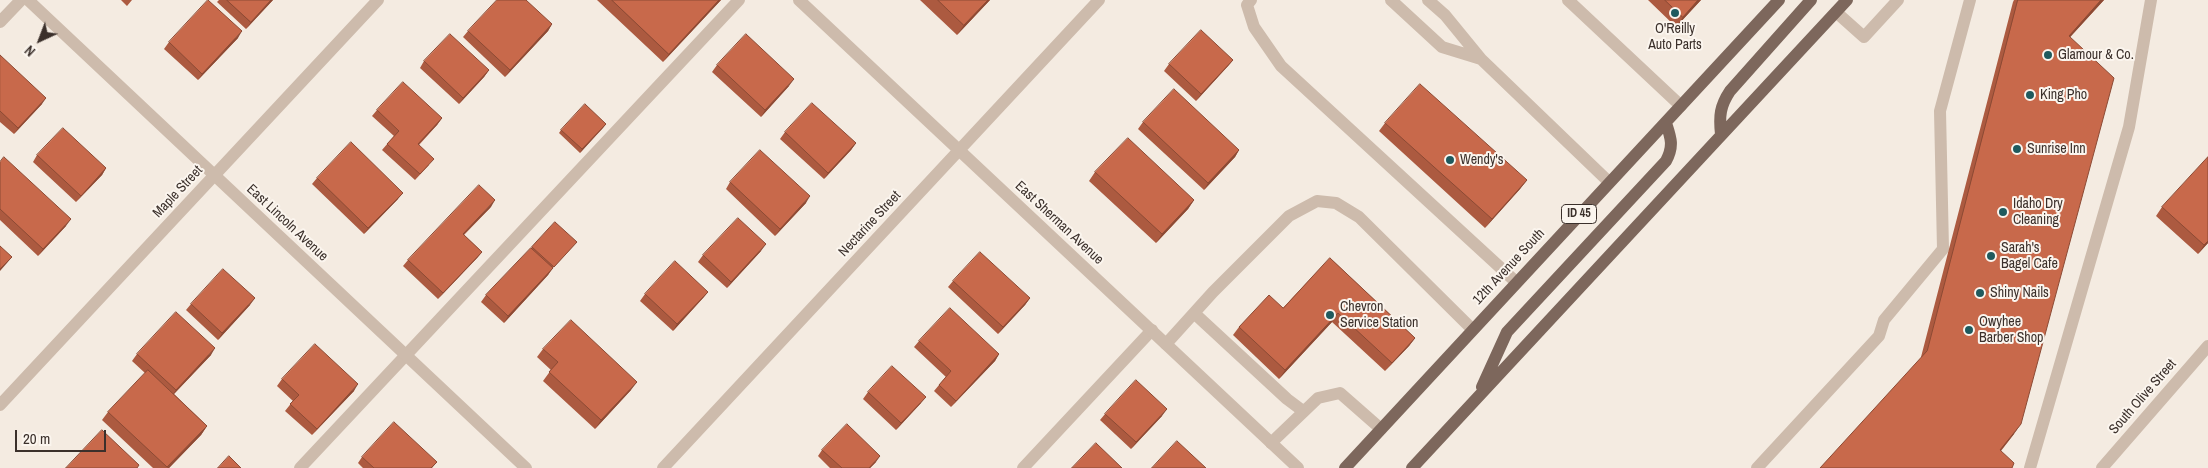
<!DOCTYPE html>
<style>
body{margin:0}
#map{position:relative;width:2208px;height:468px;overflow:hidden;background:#f4ebe1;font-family:"Archivo Narrow",sans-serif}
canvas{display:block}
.north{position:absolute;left:15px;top:15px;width:50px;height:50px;-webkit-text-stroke:4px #fbf5ee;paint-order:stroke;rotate:223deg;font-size:14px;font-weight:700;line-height:20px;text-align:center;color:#3b302b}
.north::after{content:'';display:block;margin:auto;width:18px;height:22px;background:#3b302b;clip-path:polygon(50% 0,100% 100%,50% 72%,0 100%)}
.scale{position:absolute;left:15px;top:430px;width:91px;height:22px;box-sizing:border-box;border:2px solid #3b302b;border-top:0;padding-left:6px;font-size:15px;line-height:18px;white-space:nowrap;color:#3b302b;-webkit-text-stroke:4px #fbf5ee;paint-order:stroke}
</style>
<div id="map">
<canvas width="2208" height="468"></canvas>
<div class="north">N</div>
<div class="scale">20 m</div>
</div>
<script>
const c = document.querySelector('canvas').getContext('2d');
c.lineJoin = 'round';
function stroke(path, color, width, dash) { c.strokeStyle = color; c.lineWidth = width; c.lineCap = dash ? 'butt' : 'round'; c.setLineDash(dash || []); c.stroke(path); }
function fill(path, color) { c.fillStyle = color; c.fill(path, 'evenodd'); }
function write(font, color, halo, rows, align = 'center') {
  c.font = font + ' "Archivo Narrow",sans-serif'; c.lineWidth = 4; c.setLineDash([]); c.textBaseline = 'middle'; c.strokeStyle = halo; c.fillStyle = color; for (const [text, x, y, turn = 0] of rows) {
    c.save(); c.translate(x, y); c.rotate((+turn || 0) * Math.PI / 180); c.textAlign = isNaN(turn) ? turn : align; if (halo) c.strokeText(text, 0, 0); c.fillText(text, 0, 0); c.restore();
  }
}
const service = new Path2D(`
 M1251,0L1247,5L1254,27L1281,66L1516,282
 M1391,0L1442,47L1481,59
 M1428,0L1445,15L1481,59L1609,182
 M1836,12L1864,37L1898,0
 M0,22L21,0
 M1194,313L1287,399L1303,411
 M1166,344L1213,292L1289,216L1317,201L1336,203L1359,217L1472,329
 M1271,443L1318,398L1340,393L1381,429
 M300,468L739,0
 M1023,468L1152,330
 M1757,468L1879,336L1884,320L1943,249L1940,111L1970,0
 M2030,468L2129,127L2151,0`);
const minor = new Path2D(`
 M28,0L526,468
 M799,0L1298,468
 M1568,0L1681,106
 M0,405L378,0
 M663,468L1099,0
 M2102,468L2208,346`);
const primary = new Path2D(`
 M1721,134C1719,116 1720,106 1730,91L1811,0
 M1482,387L1507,332L1666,161C1674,146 1671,138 1666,123
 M1345,468L1779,0
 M1412,468L1847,0`);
const wall = new Path2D(`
 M121,0H132L127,6Z
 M219,0H273L246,29L217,2Z
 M597,0H721L663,62Z
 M920,0H990L957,35Z
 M1648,0H1701L1676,27Z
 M2014,0H2104L2070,37L2014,434L2001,451L2012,468L1921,357L2013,2Z
 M552,24L548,31L505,77L463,37L468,31Z
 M238,38L198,80L164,49L169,42Z
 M0,55L42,104L14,134L0,122Z
 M1233,60L1228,66L1196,101L1164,71L1169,64Z
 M424,61L489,70L484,77L459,104L420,68Z
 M717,65L789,86L761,117L712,72Z
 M377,110L442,118L437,125L419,145L429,165L415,180L382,150L394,136L372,116Z
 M1143,122L1239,150L1235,157L1204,190L1138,129Z
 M1385,123L1527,180L1520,189L1485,228L1379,131Z
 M606,124L580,153L559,133L561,130Z
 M785,132L856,143L851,150L824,179L780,139Z
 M37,155L106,168L102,175L76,202L33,162Z
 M2208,157V243L2198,254L2156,216L2162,207Z
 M0,162L66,226L38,256L0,220Z
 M1095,172L1194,200L1188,209L1156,243L1089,181Z
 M317,178L398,199L364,234L312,184Z
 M730,182L806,203L775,236L726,189Z
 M491,207L464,235L482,252L477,258L438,299L403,266L408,260Z
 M555,222L574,245L551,270L548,275L504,323L481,302L486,295L531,248Z
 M761,251L727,288L698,262L703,255Z
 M1330,258L1415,338L1409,346L1385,371L1332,322L1279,379L1233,335L1239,327L1283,308Z
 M953,281L1030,298L1025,305L998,334L948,287Z
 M708,292L703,298L673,331L640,301L645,294Z
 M191,304L250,305L218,340L186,310Z
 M919,341L999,354L995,361L951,407L934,391L939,385L946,377L914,347Z
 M543,349L631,390L595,429L543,381L551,370L537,357Z
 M137,354L211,355L174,394L207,426L201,435L169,468H153L102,420L108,412L145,373L132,361Z
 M282,379L354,391L312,435L285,411L293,401L277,386Z
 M868,392L921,403L896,430L863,399Z
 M1105,414L1162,416L1131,449L1100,420Z
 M822,450L876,462L870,468H830L818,456Z
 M362,457L437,462L432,468H363L358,463Z`);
const shadedWall = new Path2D(`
 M271,0H273L246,29L251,22Z
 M719,0H721L663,62L669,54Z
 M988,0H990L957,35L964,25Z
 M1698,0H1701L1676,27L1683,17Z
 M2101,0H2104L2062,46L2069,36Z
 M552,24L548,31L505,77L510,70Z
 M242,31L238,38L198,80L202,74Z
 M1233,60L1228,66L1196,101L1201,94Z
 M489,70L484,77L459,104L463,98Z
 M794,79L789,86L761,117L765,110Z
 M46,98L42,104L14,134L18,128Z
 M442,118L437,125L413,150L418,144Z
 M606,124L603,128L580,153L582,149Z
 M856,143L851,150L824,179L828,173Z
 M1239,150L1235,157L1204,190L1208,183Z
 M106,168L102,175L76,202L81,196Z
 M1527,180L1520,189L1485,228L1492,219Z
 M403,193L398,199L364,234L368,228Z
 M810,196L806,203L775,236L780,229Z
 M495,200L491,207L458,240L463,234Z
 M1194,200L1188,209L1156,243L1162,234Z
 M71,219L66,226L38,256L43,249Z
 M2208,241V243L2198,254L2204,245Z
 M766,244L761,251L727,288L731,282Z
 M482,252L477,258L438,299L443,293Z
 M12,257L7,263L0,271V269Z
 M553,268L548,275L504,323L508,316Z
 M708,292L703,298L673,331L677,324Z
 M255,298L250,305L218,340L222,333Z
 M1030,298L1025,305L998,334L1003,327Z
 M1338,313L1332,322L1279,379L1285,370Z
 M1415,338L1409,346L1385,371L1392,363Z
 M215,348L211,355L171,397L176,390Z
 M999,354L995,361L951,407L956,401Z
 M637,382L631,390L595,429L601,420Z
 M358,384L354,391L312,435L317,429Z
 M926,397L921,403L896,430L901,423Z
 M1167,409L1162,416L1131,449L1136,442Z
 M2021,424L2014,434L1993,460L2000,450Z
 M207,426L201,435L169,468H167Z
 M880,456L876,462L870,468H869Z`);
const building = new Path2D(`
 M208,0L242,31L202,74L169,42Z
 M227,0H271L251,22Z
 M497,0H526L552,24L510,70L468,31Z
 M612,0H719L669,54Z
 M938,0H988L964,25Z
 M1665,0H1698L1683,17Z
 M2018,0H2101L2069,36L2114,78L2021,424L2000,450L2014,463L2012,468H1820L1927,351Z
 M1201,30L1233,60L1201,94L1169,64Z
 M450,34L489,70L463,98L424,61Z
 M746,34L794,79L765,110L717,65Z
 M0,55L46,98L18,128L0,111Z
 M403,82L442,118L418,144L434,159L420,174L387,144L399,131L377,110Z
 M1420,84L1527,180L1492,219L1385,123Z
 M1174,89L1239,150L1208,183L1143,122Z
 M812,103L856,143L828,173L785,132Z
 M585,104L606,124L582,149L561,130Z
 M63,128L106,168L81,196L37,155Z
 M1128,138L1194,200L1162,234L1095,172Z
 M351,142L403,193L368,228L317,178Z
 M760,150L810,196L780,229L730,182Z
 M4,157L71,219L43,249L0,209V162Z
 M2208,157V241L2204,245L2162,207Z
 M479,185L495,200L463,234L482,252L443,293L408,260Z
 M738,218L766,244L731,282L703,255Z
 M555,222L577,242L554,267L532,247Z
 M0,246L12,257L0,269Z
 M531,248L553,268L508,316L486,295Z
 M980,252L1030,298L1003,327L953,281Z
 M1330,258L1415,338L1392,363L1338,313L1285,370L1239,327L1269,295L1283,308Z
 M675,261L708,292L677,324L645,294Z
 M223,269L255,298L222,333L191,304Z
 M950,308L999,354L956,401L939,385L951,371L919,341Z
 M176,312L215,348L176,390L137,354Z
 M571,320L637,382L601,420L549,372L558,362L543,349Z
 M315,344L358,384L317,429L290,404L299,395L282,379Z
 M892,366L926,397L901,423L868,392Z
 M148,370L207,426L167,467L108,412Z
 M1136,380L1167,409L1136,442L1105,414Z
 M394,422L437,462L431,468H374L362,457Z
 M847,424L880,456L869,468H842L822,450Z
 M102,430L139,465L137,468H66Z
 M1177,441L1206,468H1152Z
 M1096,443L1122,468H1072Z
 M229,456L241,468H218Z`);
const markers = [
 [1675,13,5,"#1f5a5e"],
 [2048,55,5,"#1f5a5e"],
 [2030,95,5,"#1f5a5e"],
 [2017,149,5,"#1f5a5e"],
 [1450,160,5,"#1f5a5e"],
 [2003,212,5,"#1f5a5e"],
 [1991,256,5,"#1f5a5e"],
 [1980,293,5,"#1f5a5e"],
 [1330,315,5,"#1f5a5e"],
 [1969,330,5,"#1f5a5e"]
];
const shields = [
 [1579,214,35]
];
const shieldNames = [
 ["ID 45",1579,214]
];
const poiNames = [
 ["O'Reilly",1675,29,"center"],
 ["Auto Parts",1675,45,"center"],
 ["Glamour & Co.",2058,55],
 ["King Pho",2040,95],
 ["Sunrise Inn",2027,149],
 ["Wendy's",1460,160],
 ["Idaho Dry",2013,204],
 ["Cleaning",2013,220],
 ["Sarah's",2001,248],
 ["Bagel Cafe",2001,264],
 ["Shiny Nails",1990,293],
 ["Chevron",1340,307],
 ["Service Station",1340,323],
 ["Owyhee",1979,322],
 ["Barber Shop",1979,338]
];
const streetNames = [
 ["Maple Street",178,192,-47],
 ["East Lincoln Avenue",287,223,43],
 ["East Sherman Avenue",1059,223,43],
 ["Nectarine Street",870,224,-47],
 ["12th Avenue South",1509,267,-47],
 ["South Olive Street",2143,397,-49]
];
stroke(service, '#cdbbac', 12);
stroke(minor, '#cdbbac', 12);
stroke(primary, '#7d675c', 12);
fill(wall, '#ac5a40');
fill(shadedWall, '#8c4a34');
fill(building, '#c8694b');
stroke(building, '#8c4a34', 1);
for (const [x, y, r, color] of markers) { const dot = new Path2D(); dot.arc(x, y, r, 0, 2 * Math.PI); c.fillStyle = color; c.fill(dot); stroke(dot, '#fbf5ee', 2); }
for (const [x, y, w] of shields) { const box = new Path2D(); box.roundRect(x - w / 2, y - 9.5, w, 19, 4); c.fillStyle = '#fbf5ee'; c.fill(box); stroke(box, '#3b302b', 1); }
write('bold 12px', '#3b302b', null, shieldNames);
write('14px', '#3b302b', '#fbf5ee', poiNames, 'left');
write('14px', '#3b302b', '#fbf5ee', streetNames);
</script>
